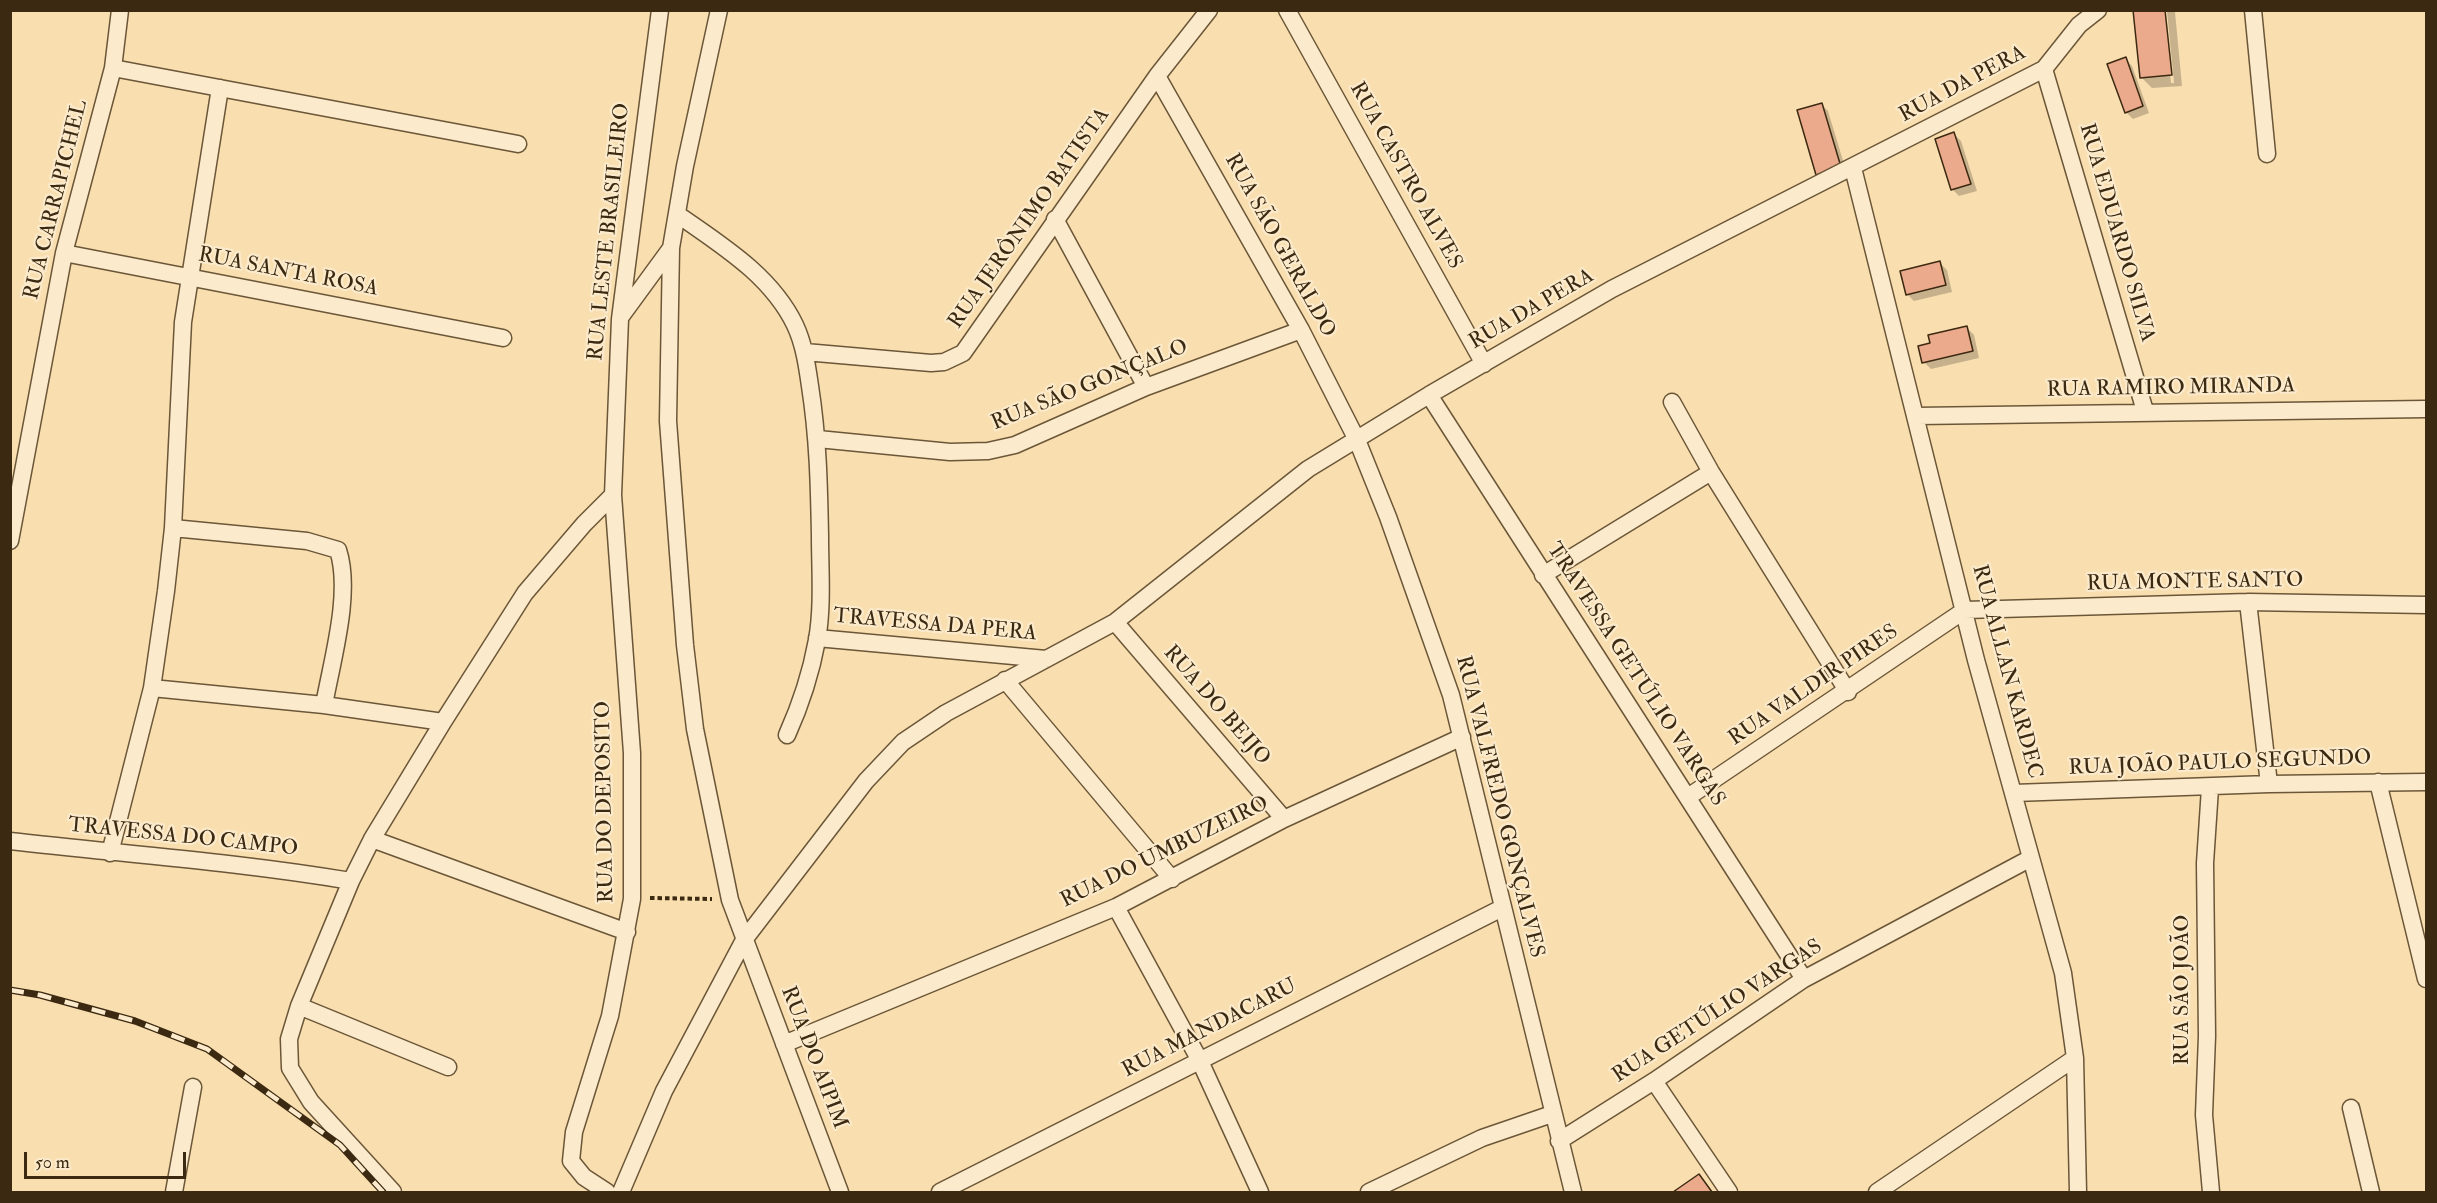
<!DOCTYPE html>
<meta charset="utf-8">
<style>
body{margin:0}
#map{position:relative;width:2437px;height:1203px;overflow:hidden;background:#f9deaf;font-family:"IM FELL Double Pica",serif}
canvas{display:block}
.frame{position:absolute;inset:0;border:12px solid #3c2911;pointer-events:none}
.scale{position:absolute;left:24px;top:1152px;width:162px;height:27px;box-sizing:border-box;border:3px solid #3c2911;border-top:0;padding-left:8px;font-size:18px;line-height:21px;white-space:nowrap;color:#3c2911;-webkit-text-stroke:4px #fbeacb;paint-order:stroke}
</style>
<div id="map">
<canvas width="2437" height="1203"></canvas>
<div class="frame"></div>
<div class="scale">50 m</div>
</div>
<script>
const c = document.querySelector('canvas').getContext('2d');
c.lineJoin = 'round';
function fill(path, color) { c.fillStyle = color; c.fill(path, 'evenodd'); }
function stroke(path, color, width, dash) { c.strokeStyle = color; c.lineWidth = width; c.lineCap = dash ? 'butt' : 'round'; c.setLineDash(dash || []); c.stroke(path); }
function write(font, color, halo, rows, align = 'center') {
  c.font = font + ' "IM FELL Double Pica",serif'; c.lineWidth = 4.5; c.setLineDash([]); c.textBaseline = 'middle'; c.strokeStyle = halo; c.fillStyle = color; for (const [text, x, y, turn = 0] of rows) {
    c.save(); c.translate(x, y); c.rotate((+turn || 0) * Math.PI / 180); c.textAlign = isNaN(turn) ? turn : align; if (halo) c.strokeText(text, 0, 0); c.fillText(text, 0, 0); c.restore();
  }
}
const shadow = new Path2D(`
 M2134,10L2175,12L2182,86L2152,88L2141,77ZM2164,11H2167L2174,83H2171Z
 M2125,59L2132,66L2149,113L2133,119L2126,112Z
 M1821,104L1828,111L1847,174L1825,181L1818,174Z
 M1954,134L1961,141L1977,191L1959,196L1952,189Z
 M1940,263L1947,270L1952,292L1914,301L1907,294Z
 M1966,327L1974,335L1979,358L1931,369L1924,362Z
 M1699,1176L1713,1192H1676Z`);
const building = new Path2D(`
 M2133,10H2165L2172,75L2140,78Z
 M2126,57L2143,106L2125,113L2107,64Z
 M1822,103L1841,167L1816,175L1797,110Z
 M1954,132L1971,184L1951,190L1935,139Z
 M1940,261L1946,285L1906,295L1900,271Z
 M1967,326L1973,351L1922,363L1918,346L1930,343L1928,335Z
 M1699,1174L1712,1192H1673Z`);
const path = new Path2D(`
 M650,898L712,899`);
const street = new Path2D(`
 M719,10L685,166L671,248L668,421L685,645L695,729L730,900L840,1192
 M1287,10L1484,364
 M2253,10L2267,154
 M113,68L518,144
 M2044,69L2145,411
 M1157,76L1301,330L1357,440L1388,517L1451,695L1573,1192
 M1853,168L1976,660L2063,973L2075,1058L2078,1192
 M677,214C721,245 771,275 795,325C804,344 807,365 810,386C818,438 819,483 820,536C820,570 823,606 817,640C811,673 801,704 787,735
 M1055,219L1146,387
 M64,253L503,338
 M622,315L671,248
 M805,352L931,363L944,362L963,353L1157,76L1209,10
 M1429,395L1804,979
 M1672,402L1711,472L1848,692
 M1917,416L2426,409
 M818,439L950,452L988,451L1015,445L1146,387L1301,330
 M173,528L307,541L338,550C352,593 332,660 324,705
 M10,541L64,253L113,68L120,10
 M1543,575L1711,472
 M2248,602L2269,784
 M1115,622L1284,819
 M817,638L1046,659
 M1005,680L1172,879
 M152,688L324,705L443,722
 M2378,782L2426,979
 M2210,788L2205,863L2207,1036L2204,1115L2211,1192
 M2014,793L2269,784L2426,782
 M1688,797L1965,610L2248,602L2426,605
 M372,839L627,932
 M10,841C124,854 238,862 351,881
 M110,853L152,688L166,591L173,528L183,322L220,88
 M1116,907L1199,1059L1260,1192
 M299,1006L448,1067
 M784,1044L1116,907L1284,819L1462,737
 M1654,1081L1729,1192
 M2351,1108L2371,1192
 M1559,1141L1654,1081L1804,979L2031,858
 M174,1192L193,1087
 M393,1192L311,1102L290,1068L289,1039L299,1006L351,881L372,839L443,722L525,593L584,524L613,495
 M607,1192L584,1177L571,1161L574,1132L610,1016L632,899V753L613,495L620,319L660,10
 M621,1192L664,1091L744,940L866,781L903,742L946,713L1115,622L1308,469L1429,395L1612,289L2044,69L2079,25L2098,10
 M940,1192L1502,908
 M1369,1192L1482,1138L1552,1114
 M1877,1192L2075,1058`);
const rail = new Path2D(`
 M10,990L40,995L135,1021L207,1049L340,1145L383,1192`);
const streetNames = [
 ["RUA DA PERA",1963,85,-28],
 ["RUA CASTRO ALVES",1405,176,61],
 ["RUA CARRAPICHEL",57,200,-76],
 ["RUA JERÔNIMO BATISTA",1030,219,-55],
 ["RUA LESTE BRASILEIRO",610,232,-84],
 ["RUA EDUARDO SILVA",2116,233,74],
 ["RUA SÃO GERALDO",1279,246,61],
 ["RUA SANTA ROSA",288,273,11],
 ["RUA DA PERA",1532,310,-30],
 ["RUA SÃO GONÇALO",1090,386,-22],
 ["RUA RAMIRO MIRANDA",2171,389,-1],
 ["RUA MONTE SANTO",2195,583,-1],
 ["TRAVESSA DA PERA",935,626,5],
 ["RUA ALLAN KARDEC",2006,672,75],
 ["TRAVESSA GETÚLIO VARGAS",1635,675,57],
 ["RUA VALDIR PIRES",1814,686,-34],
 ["RUA DO BEIJO",1216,706,49],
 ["RUA JOÃO PAULO SEGUNDO",2220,764,-2],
 ["RUA DO DEPOSITO",606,802,-91],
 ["RUA VALFREDO GONÇALVES",1499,807,76],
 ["TRAVESSA DO CAMPO",183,838,6],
 ["RUA DO UMBUZEIRO",1165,853,-26],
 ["RUA SÃO JOÃO",2183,990,-90],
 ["RUA GETÚLIO VARGAS",1718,1012,-33],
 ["RUA MANDACARU",1210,1029,-27],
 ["RUA DO AIPIM",813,1058,69]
];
fill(shadow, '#0003');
fill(building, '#ebaa8b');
stroke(building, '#3c2911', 1.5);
stroke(street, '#6b5638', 19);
stroke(path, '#3c2911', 4, [4.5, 3]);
stroke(street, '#fbeacb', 16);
stroke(rail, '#3c2911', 7);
stroke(rail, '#fbeacb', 4.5, [14]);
write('21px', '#3c2911', '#fbeacb', streetNames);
</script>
